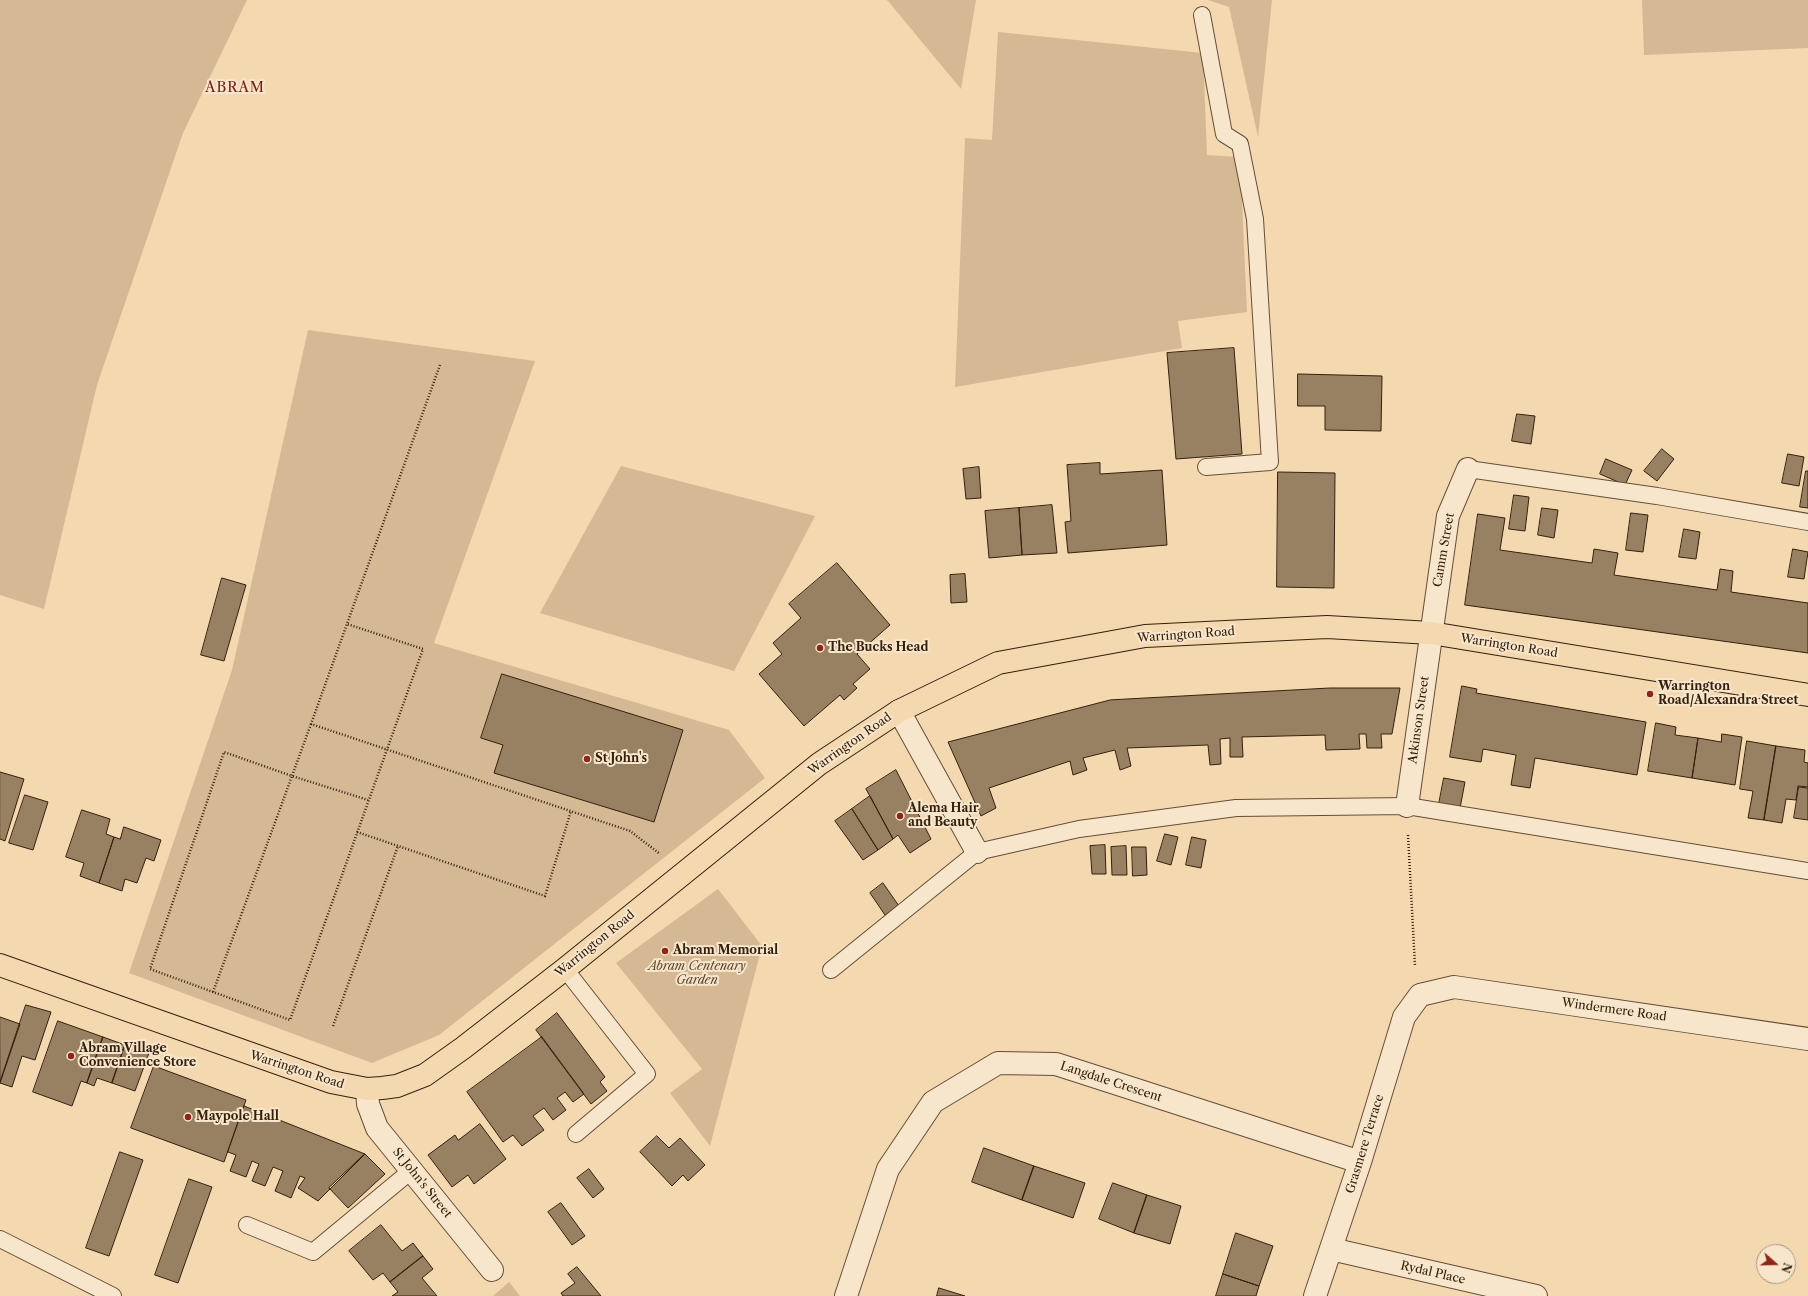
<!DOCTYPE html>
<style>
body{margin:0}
#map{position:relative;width:1808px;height:1296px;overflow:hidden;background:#f4d8b0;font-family:"Libre Caslon Text",serif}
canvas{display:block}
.north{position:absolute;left:1756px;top:1244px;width:40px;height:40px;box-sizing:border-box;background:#f8e6cc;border:1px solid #aa9780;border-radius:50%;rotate:110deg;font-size:11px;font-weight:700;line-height:16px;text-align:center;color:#35200d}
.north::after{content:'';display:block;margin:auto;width:14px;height:18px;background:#8f2418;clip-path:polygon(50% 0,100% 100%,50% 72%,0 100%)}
</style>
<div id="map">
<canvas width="1808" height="1296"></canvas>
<div class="north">N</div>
</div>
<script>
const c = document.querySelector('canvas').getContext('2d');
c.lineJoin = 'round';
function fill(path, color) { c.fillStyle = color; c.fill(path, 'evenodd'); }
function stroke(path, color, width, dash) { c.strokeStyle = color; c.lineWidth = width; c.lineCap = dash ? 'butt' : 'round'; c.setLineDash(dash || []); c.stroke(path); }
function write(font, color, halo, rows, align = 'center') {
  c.font = font + ' "Libre Caslon Text",serif'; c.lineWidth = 4; c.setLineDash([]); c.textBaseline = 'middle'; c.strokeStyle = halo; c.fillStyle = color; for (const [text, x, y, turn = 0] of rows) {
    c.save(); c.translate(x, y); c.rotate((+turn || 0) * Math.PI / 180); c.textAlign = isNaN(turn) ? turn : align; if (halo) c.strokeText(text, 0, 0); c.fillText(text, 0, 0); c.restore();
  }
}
const green = new Path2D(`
 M0,0H247L183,133L97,385L44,609L0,595Z
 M886,0H976L961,89L888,1Z
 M1208,0H1272L1258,137L1229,7Z
 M1642,0H1808V48L1644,55Z
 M998,32L1203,53L1207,155L1240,157L1247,312L1178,321L1182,348L955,387L965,138L992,140Z
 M308,330L535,361L434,643L729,730L765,778L439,1035L372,1063L129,973L232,670Z
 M621,466L815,516L734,671L540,613Z
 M718,889L762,946L710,1146L670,1093L702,1069L616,963Z
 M509,1282L520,1296H493Z`);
const building = new Path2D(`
 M1234,348L1242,454L1176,459L1167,353Z
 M1298,374L1382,376L1381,431L1325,430V406H1298Z
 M1517,414L1535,416L1531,444L1512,441Z
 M1662,449L1674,459L1657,481L1644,471Z
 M1788,454L1804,457L1799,486L1782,483Z
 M1606,459L1632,470L1625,485L1600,474Z
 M1100,463V474L1162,470L1167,545L1068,553L1065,522L1071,521L1067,465Z
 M979,467L981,498L966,499L963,469Z
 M1806,471H1808V508L1800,507Z
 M1278,472L1335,473L1334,588L1277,587Z
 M1514,495L1529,497L1525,531L1509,529Z
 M1052,505L1057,553L1022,555L1019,508Z
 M1019,508L1022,555L989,558L985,511Z
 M1542,508L1558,510L1554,538L1538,535Z
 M1631,513L1648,515L1643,552L1626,550Z
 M1478,514L1505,518L1500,550L1592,563L1594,549L1618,553L1614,575L1717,590L1720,569L1733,571L1731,592L1808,603V653L1465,605Z
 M1684,529L1700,532L1696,559L1679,557Z
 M1793,549L1808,552L1804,579L1788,577Z
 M837,563L890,625L857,654L870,669L853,684L857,688L844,700L840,695L804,726L759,674L782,654L773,643L801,618L789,604Z
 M965,574L967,602L951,603L950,575Z
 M222,578L246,585L224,661L201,655Z
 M502,674L683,730L654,822L494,773L503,745L481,738Z
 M1462,686L1477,689L1476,693L1646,722L1637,775L1535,758L1530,788L1511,785L1516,755L1483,749L1481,762L1450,757Z
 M1330,688H1400L1392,734H1381L1382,748H1367L1366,734H1359L1360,749L1326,750L1325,735L1242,737L1243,757H1230V738L1220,739L1221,764L1210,765L1208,745L1127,748L1131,766L1120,770L1115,750L1083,758L1087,770L1073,775L1070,761L989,788L996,808L981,816L948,742L1110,700Z
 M1656,723L1676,727L1675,735L1698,738L1692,778L1648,771Z
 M1722,734L1742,737L1735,785L1692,778L1698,738L1721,742Z
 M1747,741L1776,746L1764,820L1748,818L1753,791L1740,789Z
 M1776,746L1805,750L1804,762L1808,763V787L1798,786L1796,800L1786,799L1782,823L1764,820Z
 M896,770L931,839L910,853L898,835L893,839L866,789Z
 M0,772L24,779L5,841L0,839Z
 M1444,778L1465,782L1460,808L1439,804Z
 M1799,787L1808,788V820L1794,818Z
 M25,795L48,802L33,850L9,843Z
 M870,796L893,839L878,850L852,809Z
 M852,809L878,850L863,860L835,821Z
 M82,810L110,819L106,834L114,837L99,883L80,876L84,863L66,857Z
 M124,827L161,840L154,861L146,858L137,883L125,879L122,891L99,883L114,837L120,839Z
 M1165,834L1178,837L1171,865L1157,861Z
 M1192,837L1206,840L1201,868L1186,865Z
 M1105,845L1106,874H1092L1090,846Z
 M1126,846L1127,875H1112L1111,847Z
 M1132,847H1146L1147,875L1133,876Z
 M883,883L899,906L885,915L870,893Z
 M26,1005L51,1012L35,1060L22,1056L12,1087L0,1083Z
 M557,1013L605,1077L600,1082L607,1091L591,1104L536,1030Z
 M0,1017L20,1024L0,1083Z
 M58,1021L103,1037L87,1083L81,1081L72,1106L33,1092Z
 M103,1037L125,1045L112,1083L97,1078L94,1086L87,1083Z
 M542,1037L584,1094L573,1102L565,1092L557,1098L566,1110L553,1120L544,1108L533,1116L544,1130L522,1146L513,1135L503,1142L467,1092Z
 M125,1045L149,1053L135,1091L112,1083Z
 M154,1066L246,1100L224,1162L131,1128Z
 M244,1106L365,1154L318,1201L298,1188L305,1178L300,1176L291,1198L275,1191L283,1171L273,1167L265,1186L252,1181L259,1164L252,1161L246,1177L230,1171L236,1155L228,1152Z
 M480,1124L506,1159L474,1184L468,1175L452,1187L428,1155L455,1135L458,1140Z
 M657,1136L669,1148L680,1138L705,1165L688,1181L683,1175L672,1186L640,1152Z
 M984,1148L1034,1166L1022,1200L972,1182Z
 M120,1152L143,1160L109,1256L86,1248Z
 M365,1154L385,1174L348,1208L329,1188Z
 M1034,1166L1085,1183L1073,1218L1022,1200Z
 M589,1169L604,1189L593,1198L577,1178Z
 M189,1179L212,1187L178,1283L155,1275Z
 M1113,1183L1147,1195L1134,1233L1099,1219Z
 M1147,1195L1181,1206L1170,1244L1134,1233Z
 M561,1203L585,1236L572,1245L548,1212Z
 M381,1225L402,1251L413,1243L423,1256L390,1282L383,1273L373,1280L349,1251Z
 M1236,1233L1273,1246L1259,1286L1223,1274Z
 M423,1256L433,1269L422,1278L437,1296H392L398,1292L390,1282Z
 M577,1267L601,1296H563L561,1293L575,1283L568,1274Z
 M1223,1274L1259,1286L1256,1296H1216Z
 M939,1288L965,1296H937Z`);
const path = new Path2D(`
 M440,365L311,724L630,831L660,854
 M311,724L292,776L224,752L150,969L290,1020L423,649L347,624
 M357,832L545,896L571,811
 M1408,835L1415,966
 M213,992L292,776L368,800
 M333,1026L398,846`);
const lane = new Path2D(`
 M1202,15L1224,134L1240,144L1255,219L1270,462L1206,467
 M1468,469L1657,496L1808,522
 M565,969L647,1074L576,1134
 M831,970L977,852L1079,829L1236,808L1407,806L1808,871
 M247,1225L313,1252L412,1170
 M0,1239L113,1296`);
const street = new Path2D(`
 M899,711L977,852
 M1407,806L1448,516L1468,469
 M367,1089L368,1104L377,1128L492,1270
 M1331,1249L1536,1296
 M846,1296L888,1169L933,1102L998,1063L1056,1064L1360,1162
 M1315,1296L1360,1162L1404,1017L1420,995L1454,987L1808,1039`);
const primary = new Path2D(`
 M0,965L331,1082L367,1089L382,1088L397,1086L425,1075L463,1048L565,969L819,764L899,711L998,663L1145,636L1327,627L1431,633L1808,695`);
const markers = [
 [820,648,4,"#8f2418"],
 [1650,694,4,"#8f2418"],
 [587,759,4,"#8f2418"],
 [900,816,4,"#8f2418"],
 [665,951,4,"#8f2418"],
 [71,1056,4,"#8f2418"],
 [188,1117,4,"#8f2418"]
];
const streetNames = [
 ["Camm Street",1444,550,-80],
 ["Warrington Road",1186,635,-4],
 ["Warrington Road",1509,646,9],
 ["Atkinson Street",1419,720,-82],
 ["Warrington Road",850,744,-35],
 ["Warrington Road",595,944,-39],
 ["Windermere Road",1614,1010,8],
 ["Warrington Road",297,1070,18],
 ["Langdale Crescent",1111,1082,18],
 ["Grasmere Terrace",1365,1144,-73],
 ["St John's Street",422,1183,51],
 ["Rydal Place",1433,1273,13]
];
const poiNames = [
 ["The Bucks Head",828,648],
 ["Warrington",1658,687],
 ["Road/Alexandra Street",1658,701],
 ["St John's",595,759],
 ["Alema Hair",908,809],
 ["and Beauty",908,823],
 ["Abram Memorial",673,951],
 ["Abram Village",79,1049],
 ["Convenience Store",79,1063],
 ["Maypole Hall",196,1117]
];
const parkNames = [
 ["Abram Centenary",697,967],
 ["Garden",697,981]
];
const quarterNames = [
 ["ABRAM",235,88]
];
fill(green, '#d4b994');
fill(building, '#988062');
stroke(building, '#35200d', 1);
stroke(lane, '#654e36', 18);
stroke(street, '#654e36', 24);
stroke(primary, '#35200d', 24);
stroke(path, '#35200d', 2.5, [1, 2]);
stroke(lane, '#f8e6cc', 16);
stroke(street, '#f8e6cc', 22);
stroke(primary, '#f4d8b0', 22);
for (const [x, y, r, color] of markers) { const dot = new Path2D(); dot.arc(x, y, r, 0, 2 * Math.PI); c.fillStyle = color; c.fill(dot); stroke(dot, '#f8e6cc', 1.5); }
write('12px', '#35200d', '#f8e6cc', streetNames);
write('bold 12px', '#35200d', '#f8e6cc', poiNames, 'left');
write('italic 12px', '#5d462f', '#f8e6cc', parkNames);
c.letterSpacing = '1px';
write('14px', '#7a1f14', '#f8e6cc', quarterNames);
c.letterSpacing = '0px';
</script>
